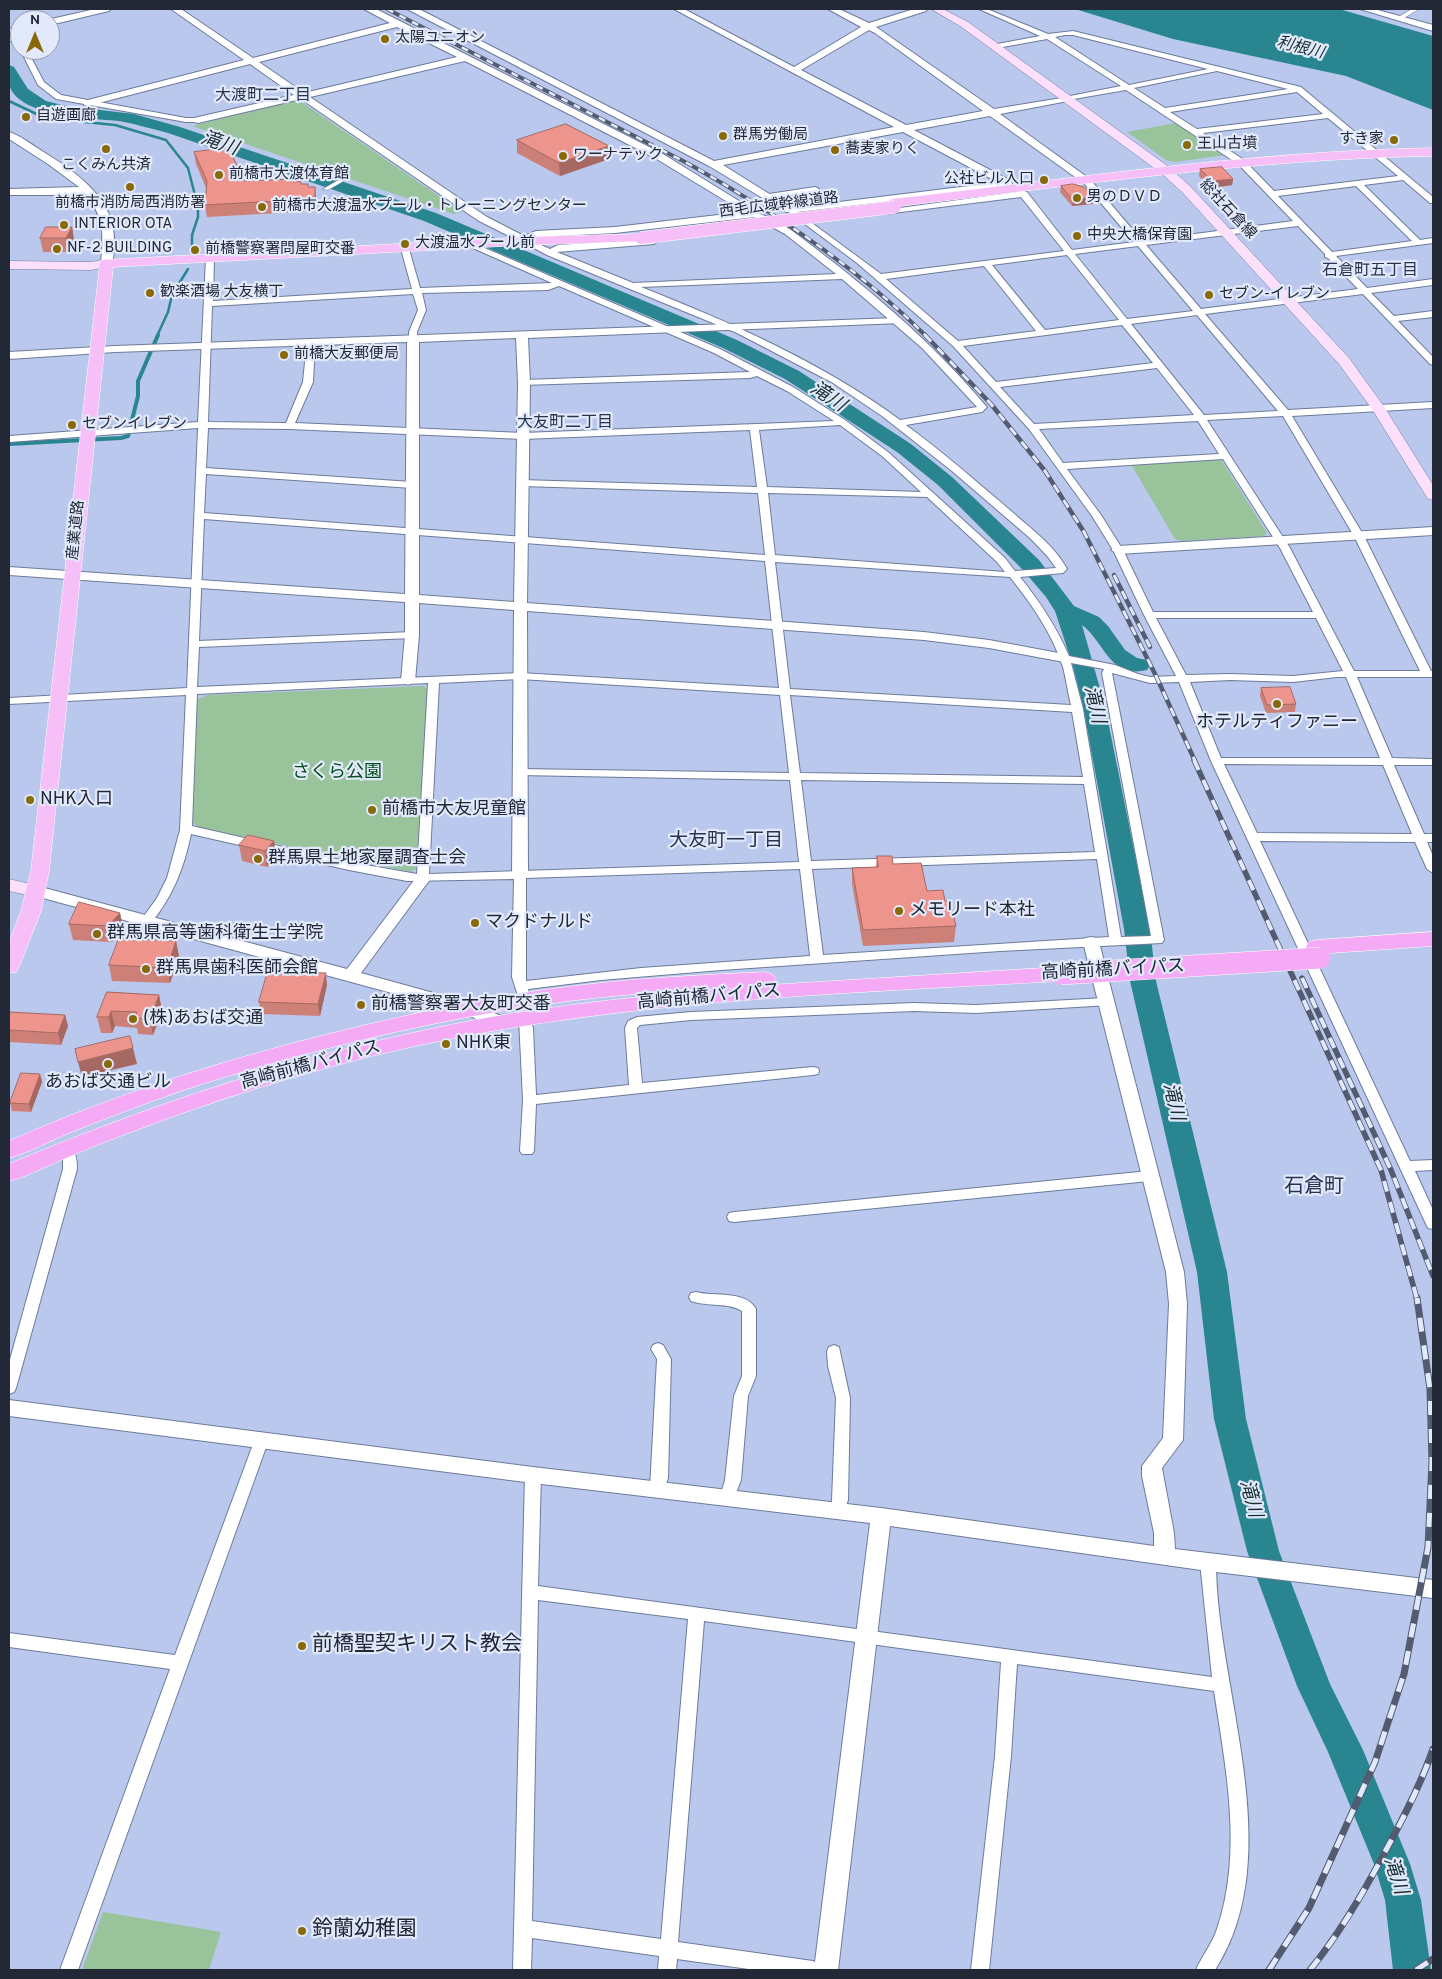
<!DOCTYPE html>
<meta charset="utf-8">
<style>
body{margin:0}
#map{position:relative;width:1442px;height:1979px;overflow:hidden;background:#b9c8ec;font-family:Overpass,sans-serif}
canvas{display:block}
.frame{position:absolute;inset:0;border:10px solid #222835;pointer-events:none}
.north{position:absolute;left:10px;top:10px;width:50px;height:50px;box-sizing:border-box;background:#e1e9fb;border:1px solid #959cac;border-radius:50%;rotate:0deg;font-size:14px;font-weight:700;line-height:20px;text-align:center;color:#222835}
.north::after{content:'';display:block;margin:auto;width:18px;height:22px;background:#896806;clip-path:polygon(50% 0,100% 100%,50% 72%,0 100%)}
</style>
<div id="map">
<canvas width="1442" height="1979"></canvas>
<div class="frame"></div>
<div class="north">N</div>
</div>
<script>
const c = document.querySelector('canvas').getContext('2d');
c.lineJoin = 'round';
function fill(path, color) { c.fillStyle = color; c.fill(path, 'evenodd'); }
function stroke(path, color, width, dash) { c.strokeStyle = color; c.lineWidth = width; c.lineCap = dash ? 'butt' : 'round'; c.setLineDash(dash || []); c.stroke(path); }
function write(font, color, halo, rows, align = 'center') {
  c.font = font + ' Overpass,"Noto Sans JP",sans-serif'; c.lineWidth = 4.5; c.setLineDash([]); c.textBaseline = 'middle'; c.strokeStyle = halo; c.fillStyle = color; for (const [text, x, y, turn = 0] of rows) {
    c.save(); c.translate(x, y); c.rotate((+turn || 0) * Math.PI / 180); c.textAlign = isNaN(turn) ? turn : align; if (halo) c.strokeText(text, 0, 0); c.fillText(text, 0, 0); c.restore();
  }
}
const green = new Path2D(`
 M295,100L300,101L462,212L454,214L192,126Z
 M1176,123L1226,155L1175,162L1166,160L1127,132Z
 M1215,459L1222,461L1267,533L1264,536L1182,541L1175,539L1132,466L1135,464Z
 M424,686L428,691L416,869L411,872L198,827L192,822L196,700L208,695Z
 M103,1912L221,1932L209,1970H82Z`);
const water = new Path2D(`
 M1075,9H1339L1433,36V110L1346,76L1173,39Z`);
const streamFar1 = new Path2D(`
 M9,101L45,118L115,125L166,140L188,168L198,207V217L192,235V250
 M157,336L168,312L172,295L188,269`);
const stream = new Path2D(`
 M9,444L121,438L128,436L138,396V381L158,335`);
const river = new Path2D(`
 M9,65L14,67L28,89L46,101L66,106L134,114L180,127L436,213L737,340L799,371L911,444L952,477L1039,560L1074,606L1099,617L1108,626L1125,650L1137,658L1147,660L1150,665L1147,670C1109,679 1105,642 1082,625L1105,706L1150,929L1156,981L1227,1272L1246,1419L1279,1551L1330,1684L1363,1750L1410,1864L1421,1900L1431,1970H1393L1385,1900L1374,1864L1328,1752L1297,1686L1247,1551L1214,1419L1197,1272L1130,981L1124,929L1083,706L1073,666L1055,611L1046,597L1023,570L938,485L897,452L785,379L723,348L424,221L168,133C152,129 136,124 119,121C91,118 20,118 9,85C7,79 9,70 9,65Z`);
const pedestrian = new Path2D(`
 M1412,9H1419L1404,18H1400V16Z
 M347,175L349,176V178L328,190L323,189Z`);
const minor = new Path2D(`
 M979,9H987L1048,34L1073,31L1301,87L1433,197V203H1430L1403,180L1364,185L1420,240L1433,238V243L1336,256L1367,288L1433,279V285L1371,293L1394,316L1433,311V317L1398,321L1433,357V365L1430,364L1363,294L1205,314L1288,410L1433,402V408L1292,416L1364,536L1431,671H1433V677H1357L1392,758L1433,759V765H1394L1424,834H1433V842H1427L1433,856V873L1427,869L1415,842L1260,841L1410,1161L1433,1160V1170L1415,1171L1433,1210V1229L1428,1228L1426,1224L1211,761L1179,682L1150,683L1112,673L1164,940L1162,943L1000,951L721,970L601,980L528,989L529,993L527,996L523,997L517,993L512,977L514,879L407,881L349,870L191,834C184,868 173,896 151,923H143L141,920L157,898L167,878L180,830L186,695L9,704V698L187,688L198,428L9,442V436L198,422L206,258L210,255L214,258L213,301L412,289L401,249L405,246L409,249L420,288L552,283L466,245L473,243L720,349L793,387L845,420L888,452L1005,558L1015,571L1056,568L1048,557L1031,539L952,471L882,416L833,383L737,333L547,255L521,241L528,239L550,249L558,245L657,239L658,241L654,244L557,252L633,283L836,274L785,234L752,216V212H755L775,220L791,230C861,282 929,338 985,405L987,407L982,412L906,425C943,452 977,482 1011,511C1031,529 1054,545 1067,569L1063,573L1020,577C1040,602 1056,626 1069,656L1115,665L1138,674L1150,677L1176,676L1144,615L1113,550L1092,516L1029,429L953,346L857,263L786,210L790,208L1010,181V185L977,191L797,212L881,274L1064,251L1021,197L885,214L881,212L885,210L1017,192L1021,190L1027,192L1072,250L1134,242L1083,182V178H1089L1142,241L1293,221L1238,164L1126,90L1062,101L1061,99L1065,97L1121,86L1047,39L992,49V45L1040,36ZM1065,35H1073L1208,69L1129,85L1055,37ZM1217,71L1288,89L1165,108L1134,88ZM1297,92L1323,114L1197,129L1170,112ZM1328,118L1398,176L1274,191L1244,160L1203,133ZM1356,186L1412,241L1332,252L1278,196ZM1298,226L1325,254V257L1328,258L1358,289L1201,309L1146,245ZM1138,246L1193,311L1127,319L1075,254ZM1067,255L1119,320L1045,330L992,265ZM984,266L1036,331L958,341L886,279ZM842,279L922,348L977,407L900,420C821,362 732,323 641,287ZM559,286L714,353L750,372L524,380L521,381V385L750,378L757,376L787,391L834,421L523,433L295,423L313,382L315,342L311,339L307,342L303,382L286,423L208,422L212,306L413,294L418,310L409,332V338L413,341L417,338V332L426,310L422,293L548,290ZM1197,315L1278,411L1204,415L1131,324ZM1122,325L1153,363L996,382L963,346ZM1157,368L1194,415L1034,424L1000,387ZM1283,416L1354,536L1420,671H1354L1290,548L1207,420ZM1198,421L1219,454L1063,463L1039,429ZM840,425L882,456L921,492L767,487L759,430ZM208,428L289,429L523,439L750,430L757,487L521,480L516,483L521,486L758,493L765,555L204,513L206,474L412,488L417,485L412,482L206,468ZM1223,459L1280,548L1313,612H1153L1123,550L1101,515L1067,469ZM768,493L927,497L997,562L1005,572L775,555ZM204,519L765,561L779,688L520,673L197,687L199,647L412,638L417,635L412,632L199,641ZM775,562L1010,577C1032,605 1052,633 1063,667C1066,679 1068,693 1071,705L790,689ZM1156,618H1316L1343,671L1293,676L1230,674L1186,675ZM1071,663L1104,669L1102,673L1151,936L1121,937L1083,709ZM1337,677H1346L1380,758H1221L1190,682L1230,680L1293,682ZM520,679L780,695L789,773L519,769L513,772L519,775L790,780L799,862L429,874L439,683ZM428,683L417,874L349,862L192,826L197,694ZM790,695L1072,712L1083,777L800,773ZM1224,764L1383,765L1412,834L1257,833ZM801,780L1084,784L1095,852L811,861ZM1097,859L1109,937L823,955L812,869ZM800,869L810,956L641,968L526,981V878Z
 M9,35L20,42V47L9,40Z
 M20,49L27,50L44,82L61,95L186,118H198L202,120L198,122H186L56,99L38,85Z
 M815,187L819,189L818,191L769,198L765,196L769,194Z
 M1106,998L1110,999L1112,1002L1110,1005L976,1013L914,1011L691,1020L640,1025L637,1028L642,1083L813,1067L818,1068L819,1071L818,1074L813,1075L536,1104L534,1151L532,1154H522L520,1151L523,1100L519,1019L525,1015L529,1016L533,1028L536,1095L629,1085L625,1028L628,1021L637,1017L691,1012L914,1003L976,1005Z
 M66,1143L71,1145C76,1153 77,1160 77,1169L16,1388L14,1392L9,1394V1363L63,1169V1158L59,1148L61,1145Z
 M1149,1171L1154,1173L1156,1176L1154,1179L1149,1181L734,1222L729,1221L727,1217L729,1213L734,1212Z
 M696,1292C714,1297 746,1290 756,1309V1376L748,1396L741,1480L733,1501L728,1503L723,1501L720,1497L725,1480L734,1396L742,1376V1311C728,1302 708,1307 691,1301L689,1297L691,1293Z
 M658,1343L663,1345L671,1359L668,1478L663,1493L658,1495L653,1493L650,1489L657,1359L651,1349L653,1345Z
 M834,1345L839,1347L850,1398L848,1500L843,1515L838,1517L833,1515L830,1511L832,1500L836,1398L828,1366L827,1351L829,1347Z
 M262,1433L267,1435L269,1439L78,1970H60L170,1669L9,1647V1633L175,1655L255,1439L257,1435Z
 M533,1469L538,1471L541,1475L538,1586L1212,1677L1200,1562L1202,1557L1208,1555L1214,1557L1216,1562C1216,1689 1290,1854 1215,1970H1196C1202,1956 1212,1944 1217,1929C1243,1852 1226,1770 1214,1691L1017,1664L1011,1756L989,1970H971L995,1756L1001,1662L704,1621L678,1942L813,1961L819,1964L822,1970H756L677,1959L676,1970H658L659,1956L532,1938L531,1970H513L525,1475L528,1471ZM538,1600L688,1619L661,1939L532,1921Z`);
const tertiary = new Path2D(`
 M95,9H111L109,11L50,25V20H47Z
 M171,9H181L253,58L390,23L364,9H376L663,154L760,214L755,217L615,233L537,237L525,244L479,221L301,99L198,123L194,122V118L294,95L250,64L87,106L84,105V101L244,60ZM397,27L457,57L304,93L259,62ZM465,61L655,158L744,212L615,227L536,231L524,236L487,217L310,97Z
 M407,9H419L714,161L894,127L674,9H684L794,67L861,27L828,9H839L869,23L914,9H927L926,11L876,27L994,109L1068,97V101L1000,114L1091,180L1086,183L1082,182L990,116L914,130L1011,181L1012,183L1011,185H1003L903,132L723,165L795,210L794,212H786L709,166ZM869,30L875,33L983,111L906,125L801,70Z
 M1360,9H1374L1433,25V31Z
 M20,26V32L9,35V29Z
 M9,132C20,135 32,145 42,151C76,172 116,199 114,243C114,250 114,259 111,265H103L101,263C104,235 104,214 84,193L71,195H9V189L79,187L48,164L9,139Z
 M897,318L903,321L901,323L528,338L530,383L527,603L924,632L989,640L1064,654L1071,658L1064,662L989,648L924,640L527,611L528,875L525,878H515L512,875L514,610L419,603V635L415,681L408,685L401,681L405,635V602L9,575V567L405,594L407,342L115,352L9,359V352L115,346ZM516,338L518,383L514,602L419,595V342Z
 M1433,527V535L1118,554L1111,550L1118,546Z
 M423,873L428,875L431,878L361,973L477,1005L507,1019L509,1023L507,1027C494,1031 477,1019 465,1013L32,895L29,891L32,887L37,886L347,969L418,875Z
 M1091,937L1097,938L1099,942L1184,1272L1187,1304L1183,1440L1162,1468L1174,1533L1175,1549L1433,1580V1598L1208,1571L890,1526L838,1970H814L870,1523L533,1483L9,1416V1400L533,1467L881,1508L1154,1546V1533L1142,1476V1466L1163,1438L1169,1304L1166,1272L1083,942L1085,938Z`);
const secondary = new Path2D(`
 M931,9H943L968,22L1169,167L1190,186L1349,358L1385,408L1433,485V500L1428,499L1426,496L1372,409L1339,364L1182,192L1161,173L960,26Z
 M107,259L113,263L111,266L91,270L9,269V261L91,262Z
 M9,879L43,887L46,891L43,895L37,897L9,891Z`);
const primary = new Path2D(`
 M1433,148V156C1252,159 1072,186 892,207L885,203L892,199C1072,179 1252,151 1433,148Z
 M641,234L646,235L648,238L646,241L525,245L113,267L49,871L41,911L19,967L16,972L9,973V943L21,911L31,871L100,263L102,260L525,237Z`);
const trunk = new Path2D(`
 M1433,932V946L1316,954L1309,952L1306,947L1309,942L1316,940Z
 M1061,967L1068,969L1072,974L1068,979L1061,981C831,994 597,1001 372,1056C292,1076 212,1101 134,1131C109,1140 84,1150 59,1161C43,1168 26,1177 9,1181V1164C147,1106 288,1059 435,1028C537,1006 642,996 746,987C679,991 613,994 548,1004C432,1020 317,1049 205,1083C159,1098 114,1115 69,1133C49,1141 29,1153 9,1158V1141C125,1090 246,1053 370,1024C437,1008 505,994 574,986C637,978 701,975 765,972L772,974L776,979L772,984L768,985Z`);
const railFar3 = new Path2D(`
 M387,9L689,164C774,212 857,267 926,336`);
const railFar2 = new Path2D(`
 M925,335L991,404L1045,471L1084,532L1156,676L1195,761
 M1114,575L1150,647`);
const railFar1 = new Path2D(`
 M1194,760L1381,1170L1417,1299
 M1302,978L1391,1170L1433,1276`);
const rail = new Path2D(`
 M1269,1970L1309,1908L1375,1762L1404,1674L1428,1547L1432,1462L1430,1389L1417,1298
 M1310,1970C1340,1933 1364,1892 1386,1850C1404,1817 1421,1784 1433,1749
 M1416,1970L1433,1959`);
const primaryBridge = new Path2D(`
 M641,238L895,207`);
const trunkBridge = new Path2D(`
 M1061,974L1320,958`);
const wall = new Path2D(`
 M517,140L609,159L560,176L517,153Z
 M194,152L244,181L293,182L309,187L316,199V211L207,217L205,205L206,188L196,164Z
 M1200,169L1233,179L1232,185L1211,188L1199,176Z
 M1061,186L1093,204L1072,206L1060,192Z
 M72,227L74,240L69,252H43L40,238Z
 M1261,688L1296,704L1295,712L1266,713L1260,696Z
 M274,841L276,856L267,867L242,861L239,845Z
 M877,856L893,864L927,891L945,901L956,926L954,942L863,946L852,884V868L876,867Z
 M120,913L123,928L112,942L73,940L69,924Z
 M138,933L139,939L176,941L179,957L170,983L112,981L109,965Z
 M327,985L320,1016L261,1014L259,1002Z
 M107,992L159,995L162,1011L153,1035L138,1034L137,1028L115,1026L112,1033H101L97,1017Z
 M9,1012L65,1015L68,1026L61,1045L9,1042Z
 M40,1074L42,1082L31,1112L12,1111L10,1103Z`);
const shadedWall = new Path2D(`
 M609,146V159L560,176L559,163Z
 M1233,179L1232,185L1211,188L1212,181Z
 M315,187L316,199V211L315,199Z
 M1093,197V204L1072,206L1073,200Z
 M72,227L74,240L69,252L66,238Z
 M274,841L276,856L267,867L265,851Z
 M120,913L123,928L112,942L108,926Z
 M176,941L179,957L170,983L167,968Z
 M326,973L327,985L320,1016L318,1004Z
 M159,995L162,1011L153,1035L150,1019Z
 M111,1011L115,1026L112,1033L109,1017Z
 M65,1015L68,1026L61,1045L58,1033Z
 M133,1048L137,1064L82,1077L78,1062Z
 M40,1074L42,1082L31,1112L29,1104Z`);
const building = new Path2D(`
 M566,124L609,146L559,163L517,140Z
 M229,148L244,181L293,179V182L301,181V184H308V187H315V199L205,205L207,181L194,152Z
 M1222,167L1233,179L1212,181L1200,169Z
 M1073,184L1084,187L1093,197L1073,200L1061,186Z
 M46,227H72L66,238H40Z
 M1290,687L1296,704L1267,705L1261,688Z
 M248,835L274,841L265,851L239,845Z
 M877,856H892L893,864L921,863L927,891L943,890L945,901H950L956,926L863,930L852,868L878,867Z
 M79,902L120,913L108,926L69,924Z
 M121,933H138L136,939L176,941L167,968L109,965Z
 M268,971L326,973L318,1004L259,1002Z
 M107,992L159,995L150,1019L135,1018L137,1012L111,1011L109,1017H97Z
 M9,1012L65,1015L58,1033L9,1030Z
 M130,1036L133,1048L78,1062L75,1049Z
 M21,1073L40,1074L29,1104L10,1103Z`);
const markers = [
 [385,39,5,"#896806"],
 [26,117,5,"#896806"],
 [723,136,5,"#896806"],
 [1394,140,5,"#896806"],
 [1187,145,5,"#896806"],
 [106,149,5,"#896806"],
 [835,150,5,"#896806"],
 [563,156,5,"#896806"],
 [219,175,5,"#896806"],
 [1044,180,5,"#896806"],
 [130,187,5,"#896806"],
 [1077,198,5,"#896806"],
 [262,207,5,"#896806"],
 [64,225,5,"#896806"],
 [1077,236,5,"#896806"],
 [405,244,5,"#896806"],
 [57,249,5,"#896806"],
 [195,250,5,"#896806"],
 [150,293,5,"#896806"],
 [1209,295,5,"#896806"],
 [284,355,5,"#896806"],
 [72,425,5,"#896806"],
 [1277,704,5,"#896806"],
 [30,800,5,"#896806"],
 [372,810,5,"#896806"],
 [258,859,5,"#896806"],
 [899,911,5,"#896806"],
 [475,923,5,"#896806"],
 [97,934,5,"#896806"],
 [146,969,5,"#896806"],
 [361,1005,5,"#896806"],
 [133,1019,5,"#896806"],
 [446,1044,5,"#896806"],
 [108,1064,5,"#896806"],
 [302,1646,5,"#896806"],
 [302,1931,5,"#896806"]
];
const farPoinames = [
 ["太陽ユニオン",395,39],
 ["自遊画廊",36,117],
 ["群馬労働局",733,136],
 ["すき家",1384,140,"right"],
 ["王山古墳",1197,145],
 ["蕎麦家りく",845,150],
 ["ワーナテック",573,156],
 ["こくみん共済",106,166,"center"],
 ["前橋市大渡体育館",229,175],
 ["公社ビル入口",1034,180,"right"],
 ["男のＤＶＤ",1087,198],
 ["前橋市消防局西消防署",130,204,"center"],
 ["前橋市大渡温水プール・トレーニングセンター",272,207],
 ["INTERIOR OTA",74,225],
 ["中央大橋保育園",1087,236],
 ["大渡温水プール前",415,244],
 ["NF-2 BUILDING",67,249],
 ["前橋警察署問屋町交番",205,250],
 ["歓楽酒場 大友横丁",160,293],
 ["セブン-イレブン",1219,295],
 ["前橋大友郵便局",294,355],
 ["セブンイレブン",82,425]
];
const farStreetnames = [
 ["西毛広域幹線道路",779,206,-7],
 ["総社石倉線",1227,210,47],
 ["産業道路",77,530,-84]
];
const farWaternames = [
 ["利根川",1300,49,14]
];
const farNeighbourhoodnames = [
 ["大渡町二丁目",263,97],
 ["石倉町五丁目",1370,272],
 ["大友町二丁目",565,424]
];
const poiNames = [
 ["ホテルティファニー",1277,723,"center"],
 ["NHK入口",40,800],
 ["前橋市大友児童館",382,810],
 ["群馬県土地家屋調査士会",268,859],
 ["メモリード本社",909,911],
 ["マクドナルド",485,923],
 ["群馬県高等歯科衛生士学院",107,934],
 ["群馬県歯科医師会館",156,969],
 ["前橋警察署大友町交番",371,1005],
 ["(株)あおば交通",143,1019],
 ["NHK東",456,1044],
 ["あおば交通ビル",108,1083,"center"]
];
const parkNames = [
 ["さくら公園",337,773]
];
const streetNames = [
 ["高崎前橋バイパス",1113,971,-3],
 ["高崎前橋バイパス",709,998,-5],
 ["高崎前橋バイパス",311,1066,-15]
];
const waterNames = [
 ["滝川",219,145,19],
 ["滝川",827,398,33],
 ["滝川",1093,705,77],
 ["滝川",1172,1102,77],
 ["滝川",1249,1499,75],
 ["滝川",1394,1876,72]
];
const neighbourhoodNames = [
 ["大友町一丁目",726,842]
];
const quarterNames = [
 ["石倉町",1314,1188]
];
const nearPoinames = [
 ["前橋聖契キリスト教会",312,1646],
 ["鈴蘭幼稚園",312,1931]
];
fill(green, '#98c39b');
fill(water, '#298691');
stroke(streamFar1, '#298691', 2.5);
stroke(stream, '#298691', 4);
fill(river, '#298691');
stroke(pedestrian, '#6d7b9b', 1);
stroke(minor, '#6d7b9b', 2);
stroke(tertiary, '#6d7b9b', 2);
stroke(secondary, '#6d7b9b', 1);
stroke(primary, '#fff', 1);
stroke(trunk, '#fff', 1);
fill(pedestrian, '#fff');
fill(minor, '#fff');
fill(tertiary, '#fff');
fill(secondary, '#fbdffb');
fill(primary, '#f7bff7');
fill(trunk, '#f4aaf4');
stroke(railFar3, '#525b6f', 4);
stroke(railFar2, '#525b6f', 4.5);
stroke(railFar1, '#525b6f', 5.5);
stroke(rail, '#525b6f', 7);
stroke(railFar3, '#e1e9fb', 2.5, [7]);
stroke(railFar2, '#e1e9fb', 3, [9]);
stroke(railFar1, '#e1e9fb', 4, [11]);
stroke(rail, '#e1e9fb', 5, [14]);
stroke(primaryBridge, '#fff', 13, []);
stroke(trunkBridge, '#fff', 22, []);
stroke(primaryBridge, '#f7bff7', 12);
stroke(trunkBridge, '#f4aaf4', 21);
fill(wall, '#cc8078');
fill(shadedWall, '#a66862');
fill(building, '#ed958c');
stroke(building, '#a66862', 1);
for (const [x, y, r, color] of markers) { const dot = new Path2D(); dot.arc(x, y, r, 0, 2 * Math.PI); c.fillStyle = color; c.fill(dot); stroke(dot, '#e1e9fb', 2); }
write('15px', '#222835', '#e1e9fb', farPoinames, 'left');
write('15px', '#222835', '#e1e9fb', farStreetnames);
write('italic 16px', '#1a2f32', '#e1e9fb', farWaternames);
write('16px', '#27334f', '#e1e9fb', farNeighbourhoodnames);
write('18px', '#222835', '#e1e9fb', poiNames, 'left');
write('18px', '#034e17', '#e1e9fb', parkNames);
write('18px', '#222835', '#e1e9fb', streetNames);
write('italic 19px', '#1a2f32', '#e1e9fb', waterNames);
write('19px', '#27334f', '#e1e9fb', neighbourhoodNames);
write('20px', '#27334f', '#e1e9fb', quarterNames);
write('21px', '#222835', '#e1e9fb', nearPoinames, 'left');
</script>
